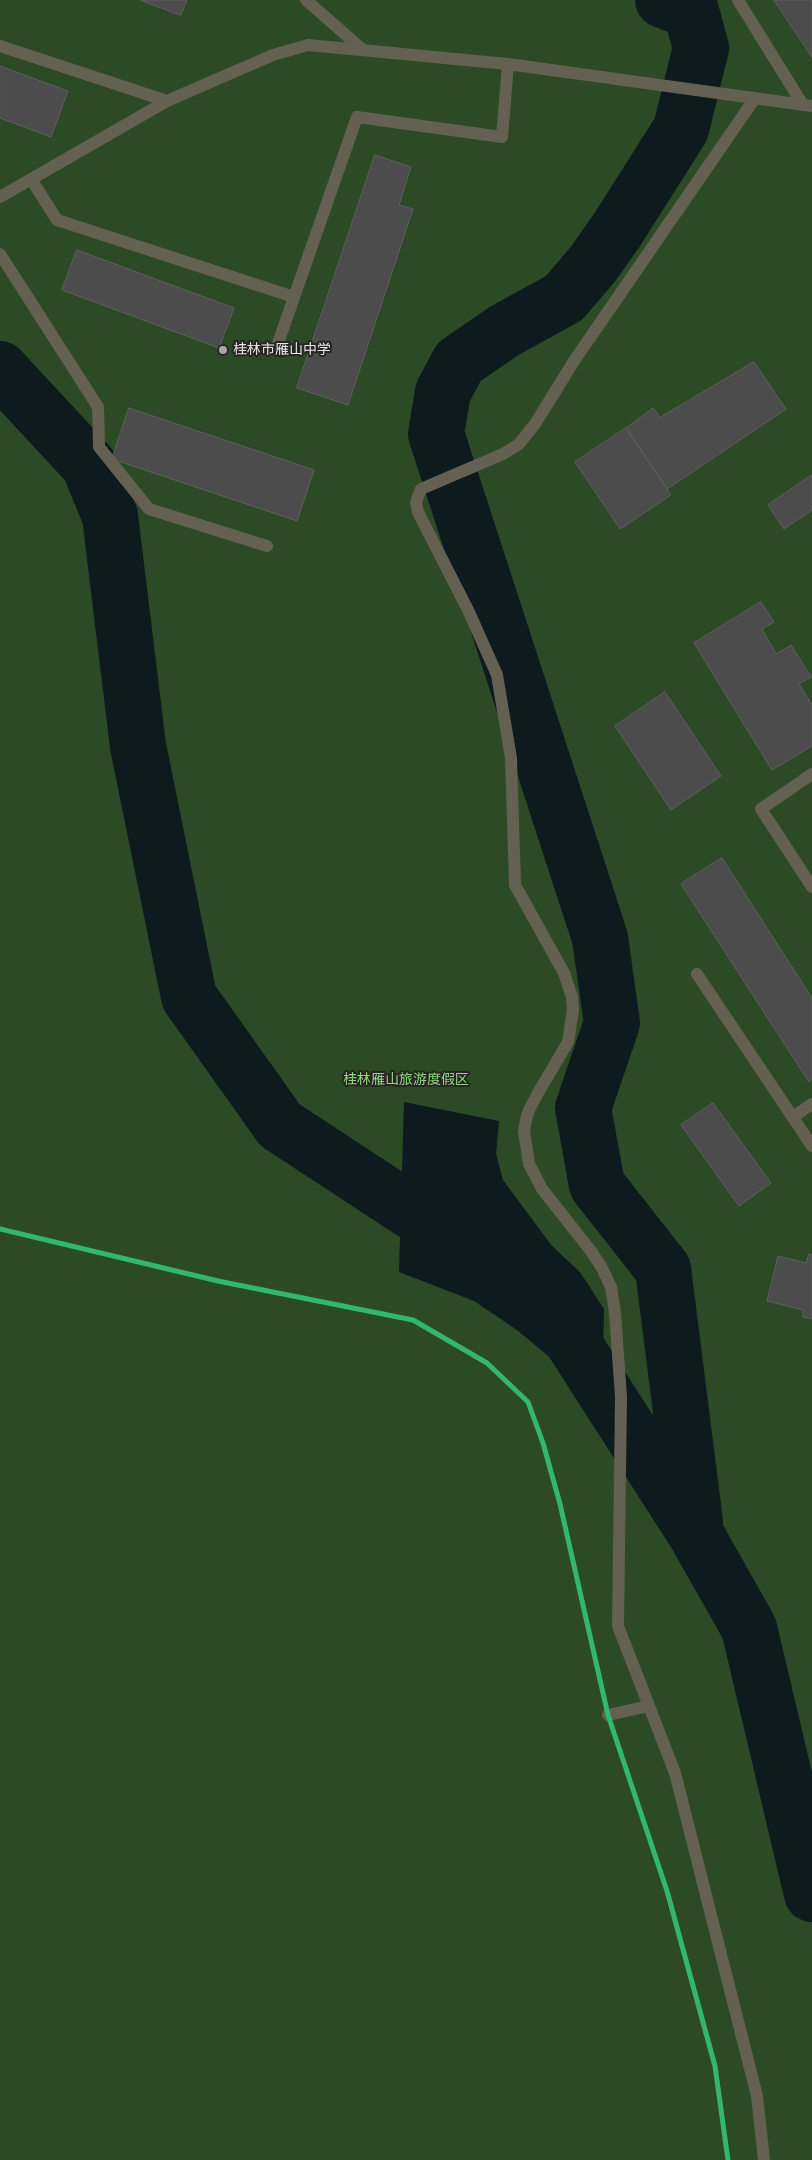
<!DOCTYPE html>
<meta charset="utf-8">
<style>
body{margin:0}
canvas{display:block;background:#302f2e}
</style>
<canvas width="812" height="2160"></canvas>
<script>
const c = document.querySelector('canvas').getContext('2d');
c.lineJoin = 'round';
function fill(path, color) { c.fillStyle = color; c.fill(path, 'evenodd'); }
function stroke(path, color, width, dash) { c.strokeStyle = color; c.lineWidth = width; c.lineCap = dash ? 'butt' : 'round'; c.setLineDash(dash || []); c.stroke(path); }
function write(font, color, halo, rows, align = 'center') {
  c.font = font + ' "Golos Text","Noto Sans SC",sans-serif'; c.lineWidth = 4; c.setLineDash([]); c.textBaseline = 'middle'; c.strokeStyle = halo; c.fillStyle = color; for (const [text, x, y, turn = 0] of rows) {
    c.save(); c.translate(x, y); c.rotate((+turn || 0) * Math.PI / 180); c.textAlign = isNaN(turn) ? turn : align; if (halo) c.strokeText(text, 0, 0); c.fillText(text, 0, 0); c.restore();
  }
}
const green = new Path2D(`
 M0,0H812V2160H0Z`);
const water = new Path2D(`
 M404,1102L499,1121L496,1154L503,1180L552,1246L580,1272L604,1309L602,1419L553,1360L517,1330L474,1301L399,1272Z`);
const river = new Path2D(`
 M663,0L691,11L701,48L681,129L617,230L593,264L564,298L504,331L459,362L443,392L436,434L600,938L612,1023L583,1108L597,1185L663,1269L695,1522
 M0,369L89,465L110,516L138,746L189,997L280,1125L466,1247
 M560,1322L697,1536L749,1628L812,1894`);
const building = new Path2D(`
 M140,0H187L181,15Z
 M774,0H812V57Z
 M0,66L68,91L51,137L0,118Z
 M375,155L411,167L399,205L413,209L348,405L297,388Z
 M77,250L234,308L219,348L62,290Z
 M754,362L786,409L667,489L626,428L653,408L660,417Z
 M129,408L314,470L297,521L112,459Z
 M626,428L671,495L620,529L575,462Z
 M812,475V510L784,529L768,505Z
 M761,602L774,622L762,629L776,654L791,645L811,677L799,684L812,705V746L772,770L694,643Z
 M665,692L721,776L671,810L615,726Z
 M722,858L812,998V1079L809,1082L681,884Z
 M713,1103L771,1183L739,1206L681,1125Z
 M809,1254L812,1255V1319L803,1317V1310L767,1301L778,1256L806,1263Z`);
const lane = new Path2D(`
 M306,0L363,50
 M738,0L803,105
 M0,46L167,101
 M755,98L574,361L535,424L519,444L503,454L421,489L416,502L418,512L469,612L497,675L511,758L515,885L564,973L572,997L573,1010L568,1042L538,1093L529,1110L526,1120L524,1131L529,1164L542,1189L591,1251L602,1268L611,1287L615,1313L621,1397L618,1626L675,1773L757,2096L764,2160
 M31,179L57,220L294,297
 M0,197L167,101L273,55L308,45L508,64L812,106
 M0,254L98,407L99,447L149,509L267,546
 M277,346L357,117L502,137L508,64
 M812,774L761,809L812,887
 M697,974L812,1146
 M793,1117L812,1104
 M608,1715L649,1706`);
const cycleway = new Path2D(`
 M0,1229L218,1281L413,1320L487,1363L528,1402L543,1443L560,1504L608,1715L667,1891L715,2066L728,2160`);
const markers = [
 [223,350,5,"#a7a6a5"]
];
const poiNames = [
 ["桂林市雁山中学",233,350]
];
const parkNames = [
 ["桂林雁山旅游度假区",406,1080]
];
fill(green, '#2d4a27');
fill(water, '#0d1a1e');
stroke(river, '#0d1a1e', 56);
fill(building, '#4d4c4c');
stroke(building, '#5f5e5e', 1);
stroke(lane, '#646052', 12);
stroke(cycleway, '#33b770', 5);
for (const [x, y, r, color] of markers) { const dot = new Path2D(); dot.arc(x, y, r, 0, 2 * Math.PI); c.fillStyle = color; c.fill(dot); stroke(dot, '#272623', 2); }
write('14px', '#e7e6e5', '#272623', poiNames, 'left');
write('14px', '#92d784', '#272623', parkNames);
</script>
